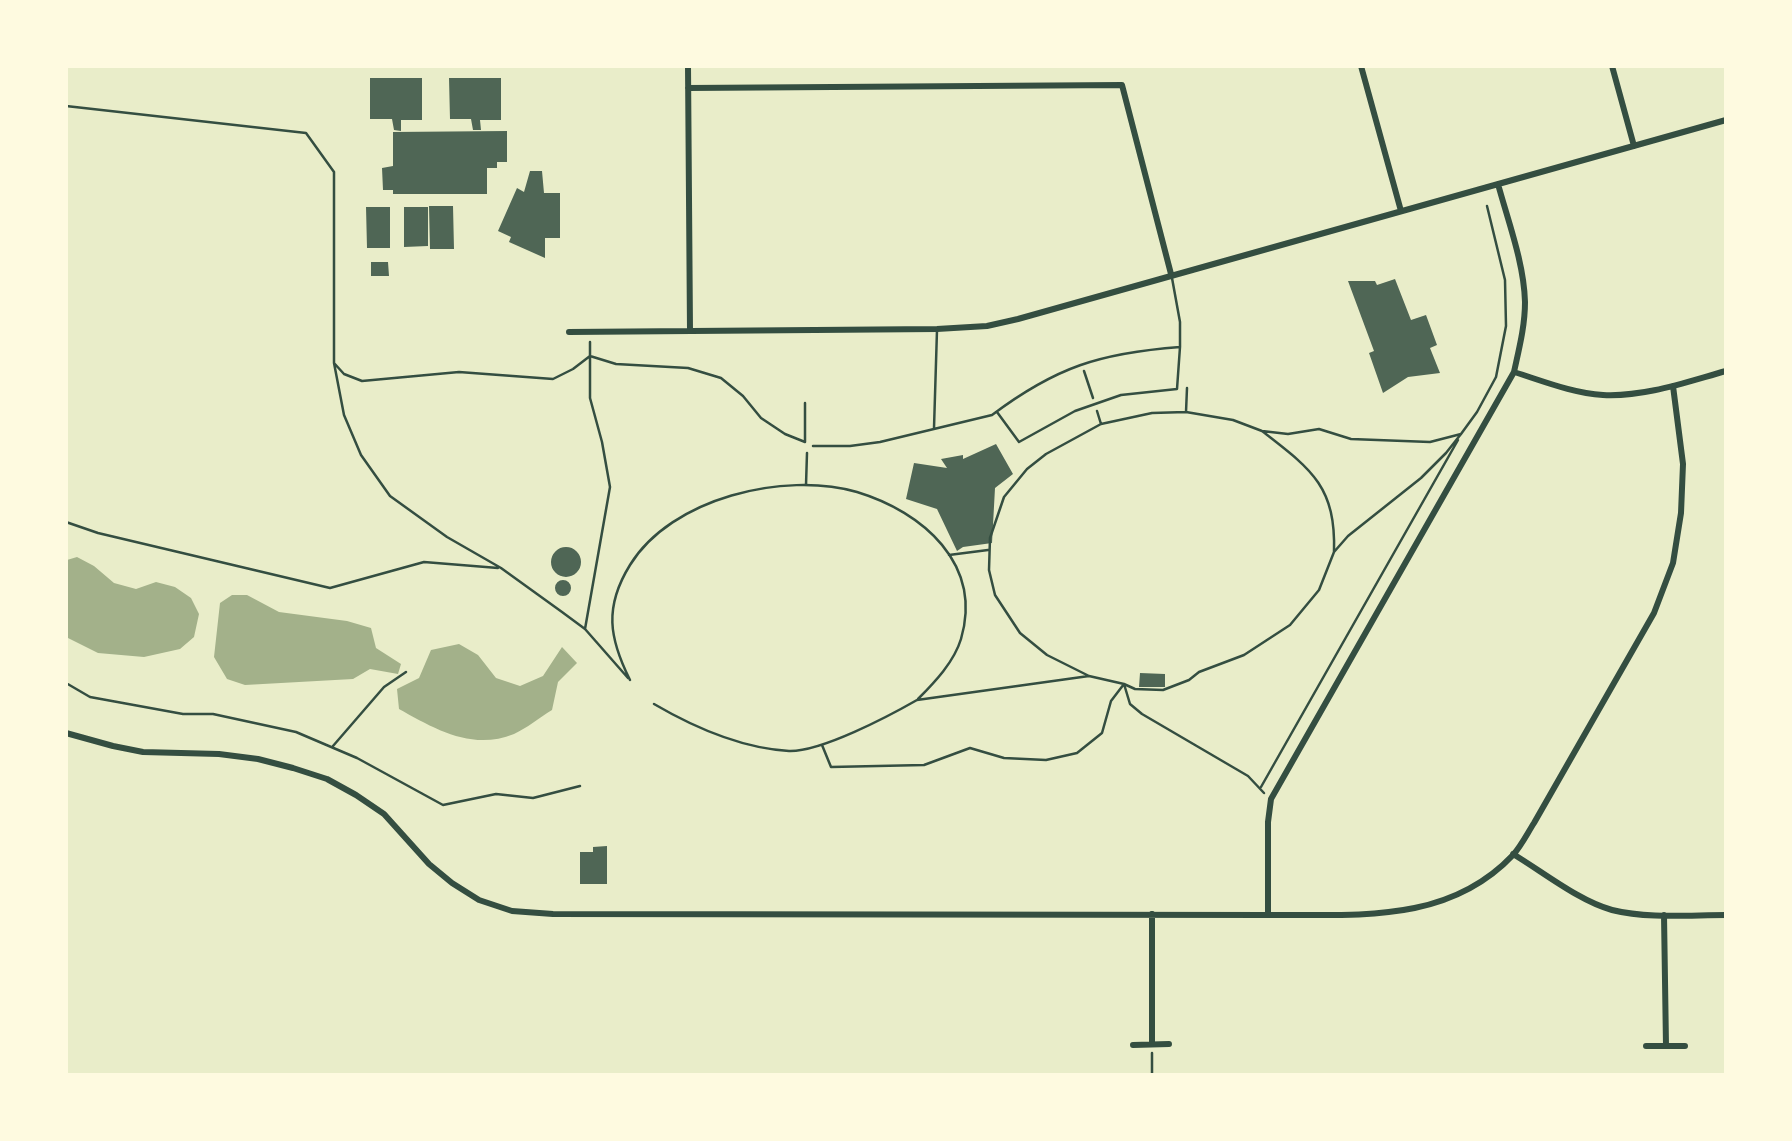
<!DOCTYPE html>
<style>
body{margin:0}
#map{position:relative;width:1792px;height:1141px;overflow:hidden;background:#e9edc9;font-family:Karla,sans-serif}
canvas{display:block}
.frame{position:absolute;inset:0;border:68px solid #fefae0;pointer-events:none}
</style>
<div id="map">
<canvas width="1792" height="1141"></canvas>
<div class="frame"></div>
</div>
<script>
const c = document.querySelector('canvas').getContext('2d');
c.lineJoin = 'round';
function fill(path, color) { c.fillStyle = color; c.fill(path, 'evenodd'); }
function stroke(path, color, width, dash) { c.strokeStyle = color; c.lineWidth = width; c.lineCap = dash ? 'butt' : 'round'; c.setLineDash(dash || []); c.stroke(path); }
const water = new Path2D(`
 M77,557L94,566L114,583L136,589L156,582L175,587L191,598L199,614L194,637L180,649L144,657L98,653L68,638L67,560Z
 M232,595H247L279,612L347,621L371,628L376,648L401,664L398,674L370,669L353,679L245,685L227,679L214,657L220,603Z
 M459,644L478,655L496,678L520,686L543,676L562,647L577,663L558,682L552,710C539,718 527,728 514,734C472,751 435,729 399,709L397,689L419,678L431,650Z`);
const building = new Path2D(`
 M370,78H422V120H401V131L394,130L392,119H370Z
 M449,78H501V120H480L481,130H473L471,119H450Z
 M507,131V162H497V168H487V194H393V190H383L382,168L393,166V132Z
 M530,171H542L544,193H560V238H545V258L509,242L511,237L498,231L517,188L524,192Z
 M429,206H453L454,249H430Z
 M366,207H390V248H367Z
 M404,207H428V246L404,247Z
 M371,262H388L389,276H371Z
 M1395,279L1411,320L1426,315L1437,345L1430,348L1440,373L1408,377L1383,393L1369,353L1374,351L1348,281H1375L1377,285Z
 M996,444L1013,474L995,488L992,543L963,547L957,551L937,509L906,499L914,463L947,468L941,459L963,455V459Z
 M551 562a15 15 0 1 1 30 0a15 15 0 1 1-30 0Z
 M555 588a8 8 0 1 1 16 0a8 8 0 1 1-16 0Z
 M1140,673L1165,674V687H1139Z
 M607,846V884H580V852H593V847Z`);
const path = new Path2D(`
 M66,106L306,133L334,172V363L344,374L362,381L459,372L553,379L573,369L590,356L616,364L688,368L721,378L743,396L761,418L785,434L805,442
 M334,363L344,415L361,455L390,496L447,537L501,568L562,612L585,629L628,678
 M1084,371L1093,398
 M1097,411L1101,424
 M1186,412L1187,388
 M1262,431C1311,469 1336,486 1334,552
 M805,442V403
 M806,485L807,453
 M66,522L98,533L330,588L424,562L498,568
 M949,555L988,550
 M585,629L610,487L602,442L590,398V342
 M1089,676L1047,655L1020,633L995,595L989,570L990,538L1004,497L1027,469L1046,454L1101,424L1152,413L1186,412L1233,420L1262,431L1288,434L1319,429L1351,439L1430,442L1461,434
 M630,680C609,638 604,607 630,565C671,498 784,471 857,492C923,512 983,564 961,639C954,662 935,682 918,699
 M66,683L90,697L183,714H213L296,732L357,758L443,805L496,794L533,798L580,786
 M654,704C695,728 740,748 789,751C821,752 889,716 917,700L1089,676L1124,684L1130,704L1142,714L1248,776L1264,793
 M822,745L831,767L924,765L970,748L1004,758L1046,760L1077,753L1102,733L1111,701L1124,684L1135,689L1163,690L1189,680L1199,672L1244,655L1290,625L1319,590L1334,552L1348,536L1421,478L1446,453L1461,434L1477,412L1496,377L1506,326L1505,280L1487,206
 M333,746L384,687L406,672
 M1261,787L1458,440
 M1152,1053V1074`);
const service = new Path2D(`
 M1172,278L1180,322V347
 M934,428L937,330
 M813,446H850L880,442L992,415C1056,367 1100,353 1180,347L1177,389L1121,395L1075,411L1019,442L997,412`);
const minor = new Path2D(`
 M688,66L690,331
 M1361,66L1401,211
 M1612,66L1634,146
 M688,88L1122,85L1171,274
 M569,332L937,329L987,326L1018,319L1726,120
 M1514,372C1543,381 1572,393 1603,395C1645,397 1686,382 1726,371
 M66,733L113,746L143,752L219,754L258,759L293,768L327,779L356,795L384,814L429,864L452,883L479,900L512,911L553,914L1268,915C1355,914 1447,925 1513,855C1521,846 1527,834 1534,823L1654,613L1673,563L1681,513L1683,464L1673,386
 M1513,854C1543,872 1579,901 1612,910C1648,919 1689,915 1726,915
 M1152,914V1044
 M1268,915V822L1271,799L1514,372C1519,349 1525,326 1525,302C1524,263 1508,221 1498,184
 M1664,915L1666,1046
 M1133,1045L1169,1044
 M1646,1046H1685`);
fill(water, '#a3b18a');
fill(building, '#4f6655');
stroke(path, '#344e41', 2.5);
stroke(service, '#344e41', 2.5);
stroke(minor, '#344e41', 6);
</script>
